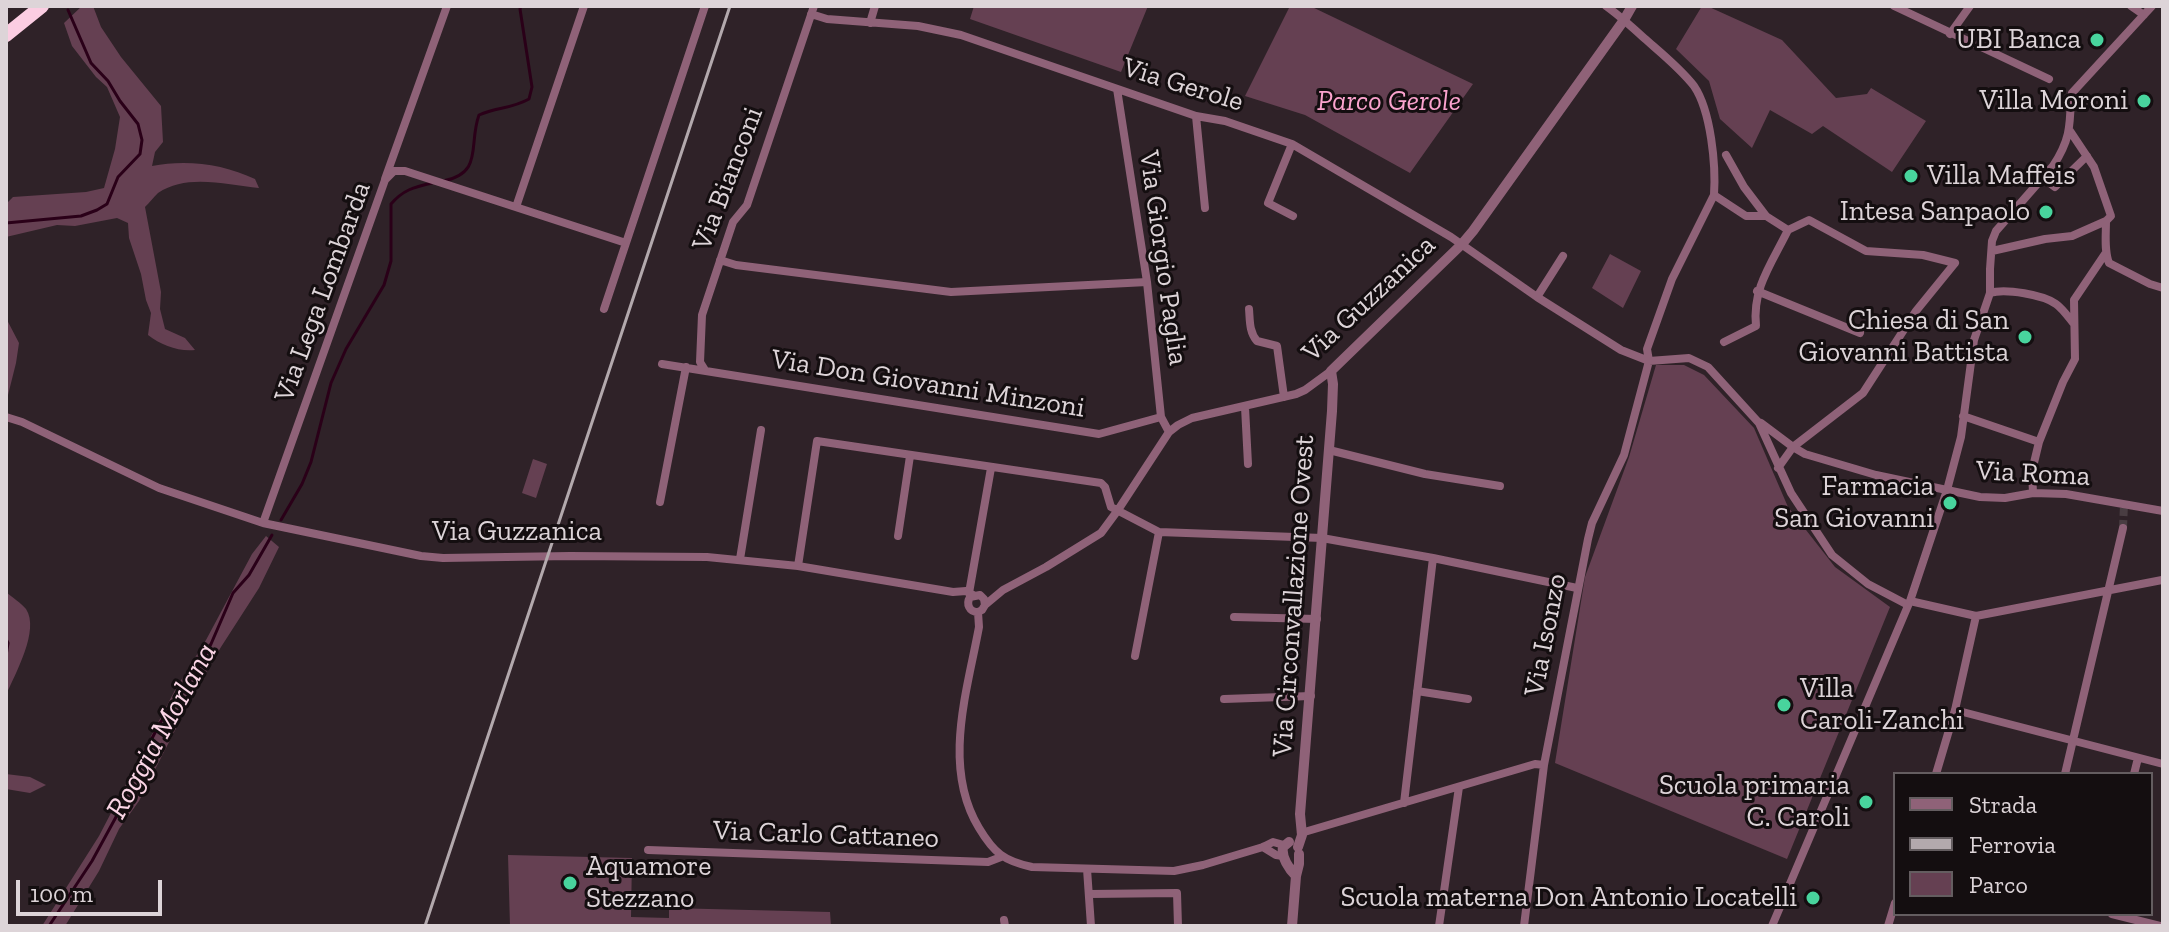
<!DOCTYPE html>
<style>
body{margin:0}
#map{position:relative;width:2169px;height:932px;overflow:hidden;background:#2f2228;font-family:"Zilla Slab",serif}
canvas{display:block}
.frame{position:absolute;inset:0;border:8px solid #ddd4d8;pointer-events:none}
.legend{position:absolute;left:1893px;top:772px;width:260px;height:144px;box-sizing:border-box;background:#140e10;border:2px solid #645d60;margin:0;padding:10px 14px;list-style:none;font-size:24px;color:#ddd4d8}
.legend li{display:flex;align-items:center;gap:16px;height:40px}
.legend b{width:40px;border:2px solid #645d60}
.scale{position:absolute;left:16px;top:880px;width:146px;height:36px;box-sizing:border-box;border:4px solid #ddd4d8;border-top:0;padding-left:10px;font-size:24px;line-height:28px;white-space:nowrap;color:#ddd4d8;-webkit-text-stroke:6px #140e10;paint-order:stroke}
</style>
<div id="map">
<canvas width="2169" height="932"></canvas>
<div class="frame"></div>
<ul class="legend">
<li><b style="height:10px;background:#8f6278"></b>Strada</li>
<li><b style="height:10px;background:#b3a9ad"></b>Ferrovia</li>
<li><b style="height:22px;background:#654052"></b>Parco</li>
</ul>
<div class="scale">100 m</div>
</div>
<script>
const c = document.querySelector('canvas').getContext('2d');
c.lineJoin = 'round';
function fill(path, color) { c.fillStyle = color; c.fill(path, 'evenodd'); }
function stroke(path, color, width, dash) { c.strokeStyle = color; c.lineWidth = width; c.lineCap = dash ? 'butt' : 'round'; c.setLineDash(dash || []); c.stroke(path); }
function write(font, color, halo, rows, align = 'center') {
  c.font = font + ' "Zilla Slab",serif'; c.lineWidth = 6; c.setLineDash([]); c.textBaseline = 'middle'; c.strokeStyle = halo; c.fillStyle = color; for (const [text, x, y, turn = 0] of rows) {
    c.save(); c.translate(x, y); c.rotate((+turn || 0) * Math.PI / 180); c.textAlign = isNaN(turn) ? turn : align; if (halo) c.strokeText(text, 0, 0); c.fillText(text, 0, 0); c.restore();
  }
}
const green = new Path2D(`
 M82,6H93L101,27L121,57L161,106L163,142L155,152L152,166C186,159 224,164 255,179L259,188C227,185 187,173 158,193C154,197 149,203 145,207L161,292L160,309L165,329L185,338L195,350C179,352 161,345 148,335L151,313L146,300L141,274L129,238L128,223L117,218L75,226L57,225L6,237V204L13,197L86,192L104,188L115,149L120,117L107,87L96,77L72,46L64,23Z
 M974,6H1148L1121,72L970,19Z
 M1290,6H1310L1473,84L1410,173L1305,115L1245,96Z
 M1702,6H1707L1782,40L1836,98L1867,94L1871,88L1926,121L1892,172L1823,126L1812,134L1770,110L1752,148L1720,119L1709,81L1676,49Z
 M1610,254L1641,271L1623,308L1592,288Z
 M6,318L19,343L16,363L6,403Z
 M1656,365H1684L1704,375L1754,428L1788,507L1835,567L1890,607L1787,859L1555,763L1585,577L1629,457Z
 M533,459L547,464L536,498L522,493Z
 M266,536L279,547L259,588L221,647L194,693L139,801L119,829L99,871L65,926H42L99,836L175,690L206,640L252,554Z
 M6,592C12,597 21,603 26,609C40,630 15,674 6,695Z
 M6,774L30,777L46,785L30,793L6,789Z
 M508,855L632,858L631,917L669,918V908L830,912L831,926H510Z`);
const stream = new Path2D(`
 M443,181C484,173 468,145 479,115C497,107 511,109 529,99L532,87L520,9L521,6
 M6,223L81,216L97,210L107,204L118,177L140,154L142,140L138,124L120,101L108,81L91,63L68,10
 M281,520L302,484L311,462L331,383L346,349L384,285L391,261V204C403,190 414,187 432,183
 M6,639L8,643L6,656
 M49,926L92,861L116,817L134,773L160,723L195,673L211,644L233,593L249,575L272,535`);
const minorTunnel = new Path2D(`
 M2123,528L2124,504`);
const minor = new Path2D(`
 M1894,6L2049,79
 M2131,6L2144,15
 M811,14L827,19L918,26L961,35L1196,116L1225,121L1292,144L1451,237L1537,297L1621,350L1649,361L1689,358L1708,367L1759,423L1791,493L1832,555L1868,584L1908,605
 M870,23L875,6
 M1950,34L1970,6
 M1117,89L1147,282L1161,417L1169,432
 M1196,116L1205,208
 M2070,131L2094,167L2111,216L2106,221C2106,235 2104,251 2109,263L2150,284L2163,288
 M1292,144L1268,203L1293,216
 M1726,155L1744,187L1766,216
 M2043,178L2055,187L2087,156
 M385,179L447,6
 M1714,195L1746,216H1766L1788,230L1809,220L1866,251L1923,255L1955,263
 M516,207L584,6
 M1992,251L2045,239L2072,236L2106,221
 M720,260L736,265L951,292L1147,282
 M1757,291L1860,333
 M1990,293C2005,288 2044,295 2056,304C2063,309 2069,318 2074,324
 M1537,297L1563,256
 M604,309L705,6
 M1249,309C1250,320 1249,332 1257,341L1277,346L1284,397
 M1724,342L1756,326C1752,288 1772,263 1788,230
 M662,364L1099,434L1161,417
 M705,370L700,362L702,315L733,222L747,205L814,6
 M1245,407L1248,464
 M1963,416L2039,442
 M6,417L22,422L159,488L263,523L421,556L443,558L570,556L707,557L798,566L953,592L966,591L973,595
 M1761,423L1793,447L1805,454L1876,475L1980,497L2005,498L2033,493L2066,494L2163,511
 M1329,450L1425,474L1500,486
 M1778,468L1793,447L1863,393L1916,311L1955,263
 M2033,493L2032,471L2039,442L2063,382L2075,359L2074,300L2105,254
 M660,502L686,367
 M263,523L385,180L394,171H405L626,243
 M898,536L910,456
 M740,559L761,430
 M798,566L817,441L1101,483L1105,487L1111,507L1159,532L1322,538L1433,558L1577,588
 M969,593L991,468
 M1910,601L1976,616L2162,580
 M978,612L979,627C967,692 942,767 979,828C994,853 1004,861 1032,867L1174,871L1203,865L1263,847L1273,842L1284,845
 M978,612L982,610L985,605L1003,590L1046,567L1101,533L1118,510L1169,432L1178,425L1192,418L1296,394L1305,390L1331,371
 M978,612C969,612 966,604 970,597L980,595L984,599L985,605
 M1234,617L1317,619
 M1135,656L1159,532
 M1417,691L1468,699
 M1224,699L1311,696
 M1955,710L2163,764
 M1936,774L1955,710L1976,616
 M2065,774L2123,528
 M2134,774L2138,758
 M1404,803L1433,558
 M1301,833L1535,764L1544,765
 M1263,847L1276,855L1283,856
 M648,850L988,862L1001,857
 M1087,869L1091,926
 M1090,894L1177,893L1178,926
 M2112,914L2160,926
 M1004,920L1005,926
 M1439,926L1459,787
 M1524,926L1544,765L1588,539L1592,523L1624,455L1649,361L1647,349L1672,279L1714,195C1716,165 1711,111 1694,86C1680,68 1661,53 1644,38C1632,27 1620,16 1606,6
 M1772,926L1910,601L1947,490L1961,437L1974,340L1990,293V269L1992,241L1996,231L2053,166C2070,140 2070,127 2071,97L2072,93L2152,6
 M1888,926L1895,903`);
const tertiary = new Path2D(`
 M1289,842L1283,847C1281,857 1289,869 1296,876
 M1298,847L1302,835L1300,814L1332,411L1333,384L1331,371L1462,244L1473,231L1624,20L1632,6
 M1292,926L1296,876L1299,864V854`);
const motorway = new Path2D(`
 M6,35L42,6`);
const rail = new Path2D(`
 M425,926L730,6`);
const markers = [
 [2097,40,8,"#48d49d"],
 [2144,101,8,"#48d49d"],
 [1911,176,8,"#48d49d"],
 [2046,212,8,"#48d49d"],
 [2025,337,8,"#48d49d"],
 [1950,503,8,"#48d49d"],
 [1784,705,8,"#48d49d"],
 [1866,802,8,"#48d49d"],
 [570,883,8,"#48d49d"],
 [1813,898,8,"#48d49d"]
];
const poiNames = [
 ["UBI Banca",2081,40],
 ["Villa Moroni",2128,101],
 ["Villa Maffeis",1927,176,"left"],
 ["Intesa Sanpaolo",2030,212],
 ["Chiesa di San",2009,321],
 ["Giovanni Battista",2009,353],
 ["Farmacia",1934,487],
 ["San Giovanni",1934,519],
 ["Villa",1800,689,"left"],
 ["Caroli-Zanchi",1800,721,"left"],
 ["Scuola primaria",1850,786],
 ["C. Caroli",1850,818],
 ["Aquamore",586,867,"left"],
 ["Stezzano",586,899,"left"],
 ["Scuola materna Don Antonio Locatelli",1797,898]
];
const streetNames = [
 ["Via Gerole",1183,85,17],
 ["Via Bianconi",728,179,-69],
 ["Via Giorgio Paglia",1163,258,82],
 ["Via Lega Lombarda",323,292,-70],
 ["Via Guzzanica",1369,299,-43],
 ["Via Don Giovanni Minzoni",928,384,9],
 ["Via Roma",2033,474,3],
 ["Via Guzzanica",517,532],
 ["Via Circonvallazione Ovest",1294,596,-86],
 ["Via Isonzo",1546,635,-79],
 ["Via Carlo Cattaneo",826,835,2]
];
const parkNames = [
 ["Parco Gerole",1389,102]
];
const waterNames = [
 ["Roggia Morlana",162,731,-61]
];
fill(green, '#654052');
stroke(stream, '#2a0018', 3);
stroke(minorTunnel, '#493d42', 8, [8, 4]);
stroke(minor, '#8f6278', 8);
stroke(tertiary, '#8f6278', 10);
stroke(motorway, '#fbcde2', 14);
stroke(rail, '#b3a9ad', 3);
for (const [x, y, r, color] of markers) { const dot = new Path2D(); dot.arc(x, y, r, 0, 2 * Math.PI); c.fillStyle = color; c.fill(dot); stroke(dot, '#140e10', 3); }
write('28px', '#ddd4d8', '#140e10', poiNames, 'right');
write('28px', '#ddd4d8', '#140e10', streetNames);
write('italic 28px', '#fba3ce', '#140e10', parkNames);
write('italic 30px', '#fad5e5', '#140e10', waterNames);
</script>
